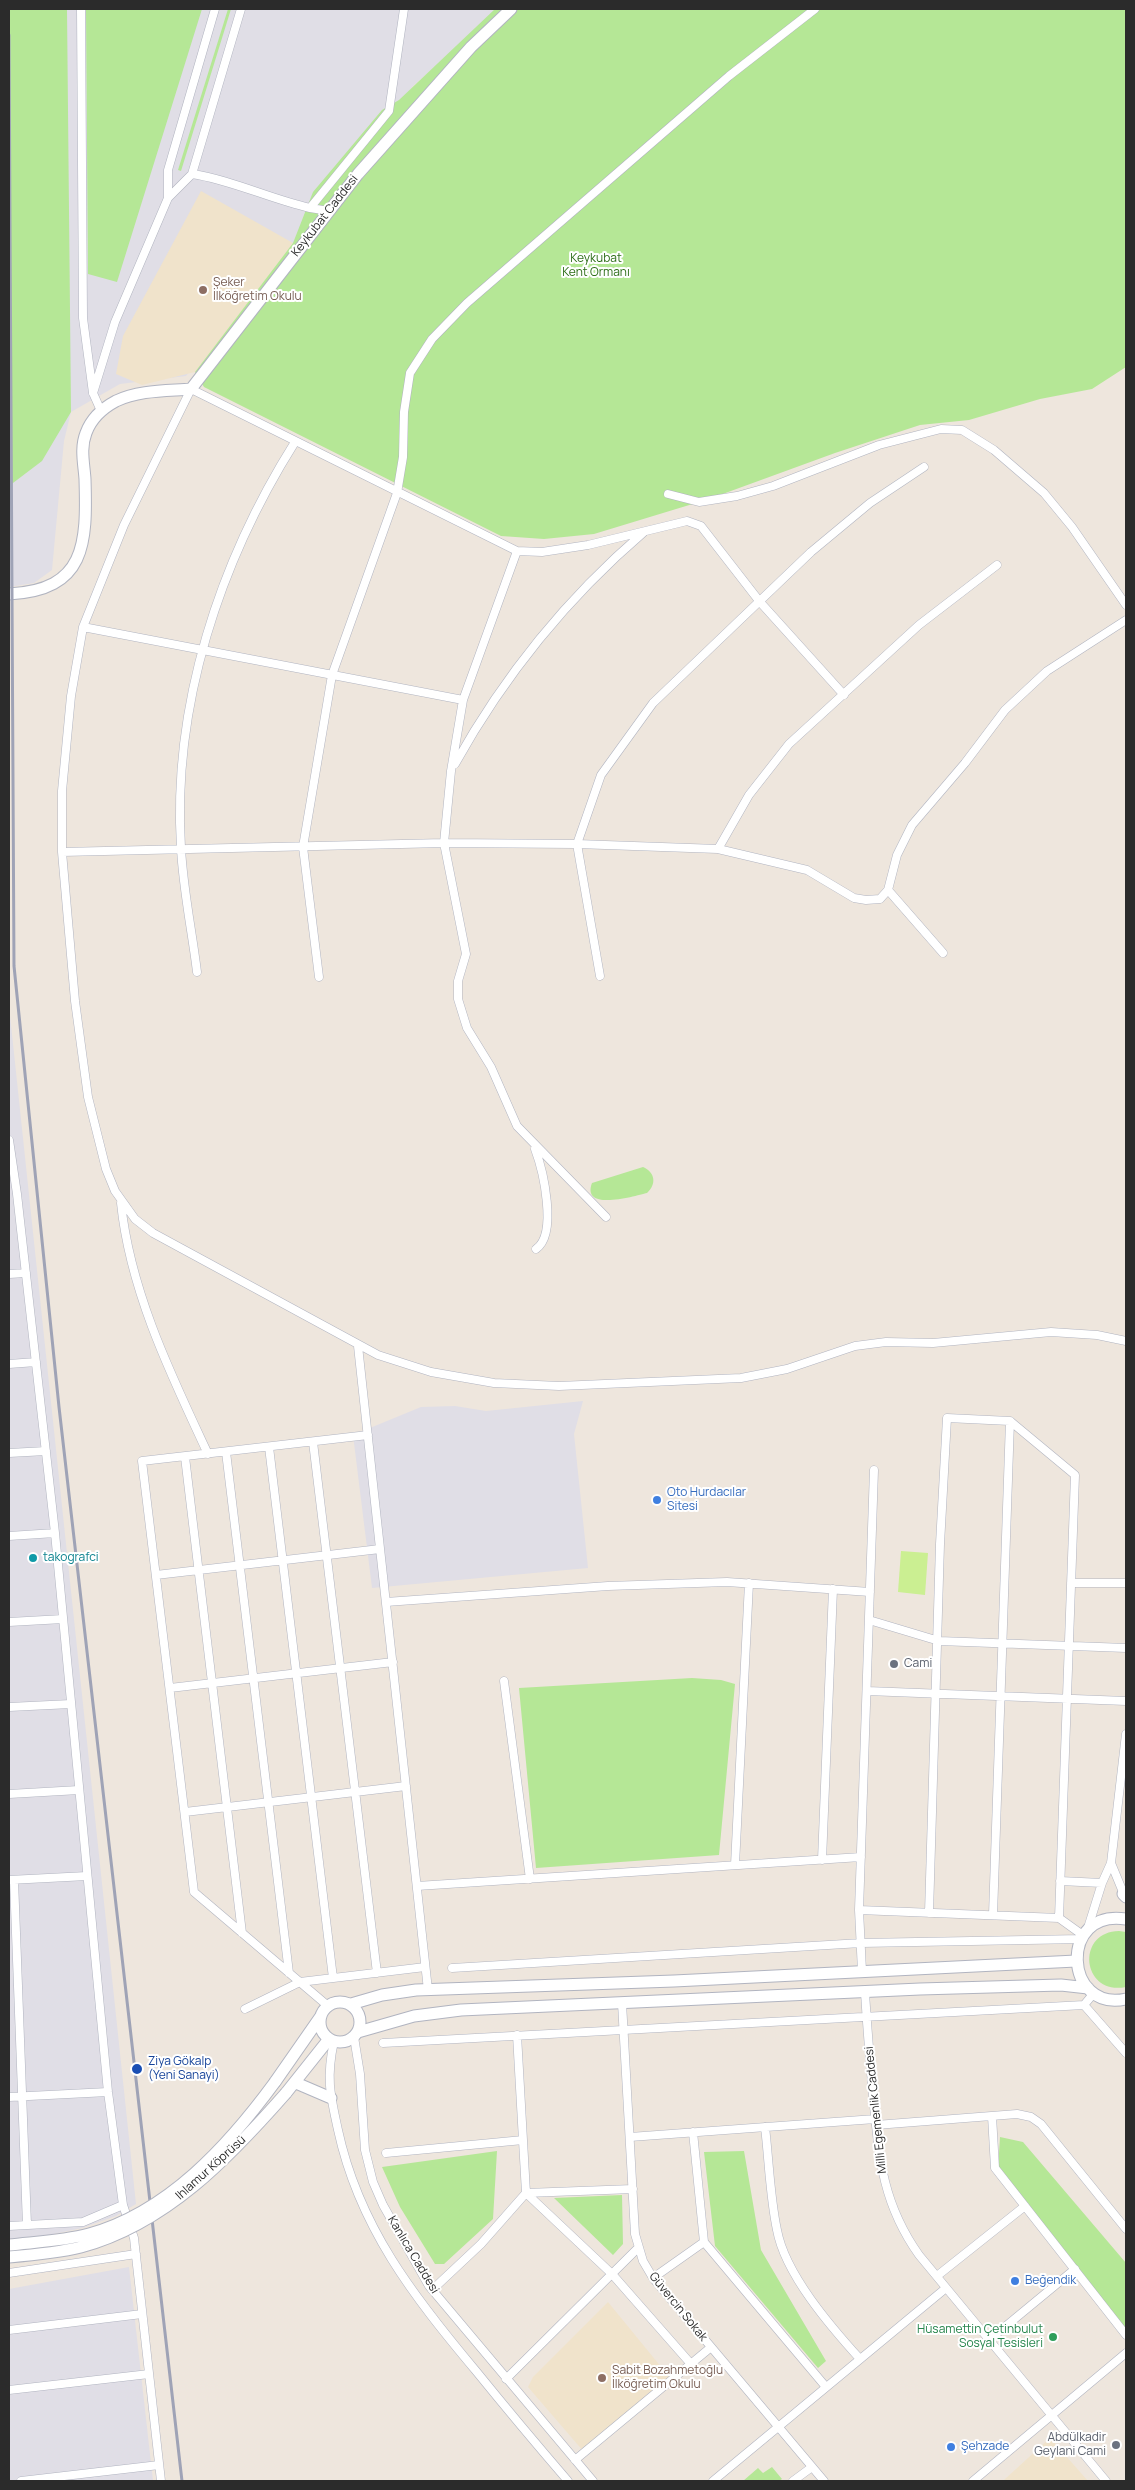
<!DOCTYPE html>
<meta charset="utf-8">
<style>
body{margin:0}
#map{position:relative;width:1135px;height:2490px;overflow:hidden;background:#eee6dd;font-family:Manrope,sans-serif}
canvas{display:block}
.frame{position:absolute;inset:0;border:10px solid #2b2b2b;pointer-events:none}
</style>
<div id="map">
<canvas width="1135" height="2490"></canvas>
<div class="frame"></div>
</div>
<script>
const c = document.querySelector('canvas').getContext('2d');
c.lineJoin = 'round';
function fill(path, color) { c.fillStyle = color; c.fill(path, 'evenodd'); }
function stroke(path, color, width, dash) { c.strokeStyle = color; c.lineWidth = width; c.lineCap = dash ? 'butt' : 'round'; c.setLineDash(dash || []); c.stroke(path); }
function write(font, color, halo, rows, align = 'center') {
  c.font = font + ' Manrope,sans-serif'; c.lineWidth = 4; c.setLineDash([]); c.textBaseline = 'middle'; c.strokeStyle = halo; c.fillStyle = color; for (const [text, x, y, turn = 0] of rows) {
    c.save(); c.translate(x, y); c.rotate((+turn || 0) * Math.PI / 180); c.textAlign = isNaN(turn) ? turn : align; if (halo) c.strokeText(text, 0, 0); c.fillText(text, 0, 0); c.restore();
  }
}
const industrial = new Path2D(`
 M9,9H501L413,86L340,185L186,376L120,384L71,412L64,441L52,570L34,583L9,587Z
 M9,1006L136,2204L116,2216L82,2228L39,2237L9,2239Z
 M583,1401L574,1434L588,1568L372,1588L353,1435L421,1407L455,1406L486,1411Z
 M129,2267L153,2481H9V2289Z`);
const education = new Path2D(`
 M201,191L293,243L195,372L142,385L116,374L123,336Z
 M608,2302L671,2379L591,2452H584L528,2387L533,2377Z
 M1050,2438L1088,2481H1003L1005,2479Z`);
const green = new Path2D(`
 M9,9H67L71,412L42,461L9,486Z
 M86,9H202L117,282L88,274Z
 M228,9H231L181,171L178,170Z
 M495,9H1126V367L1092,389L1040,399L969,420L920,425L835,453L709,499L594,534L544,539L501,536L204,387L195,372L293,243L313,192L382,110L399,100Z
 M643,1167C655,1172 657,1184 647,1193C635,1196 581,1212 592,1183Z
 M692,1678L721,1680L735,1684L719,1855L536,1868L519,1688Z
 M1119,1931L1126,1932V1987C1082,1996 1075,1932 1119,1931Z
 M1000,2137L1023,2142L1126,2263V2331L998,2170Z
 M497,2151L493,2219L444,2264H435L400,2207L382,2167Z
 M744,2151L761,2250L826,2361L818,2368L715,2246L704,2152Z
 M622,2195L623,2244L613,2255L554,2198Z
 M772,2467L782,2479L779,2481H743L758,2468L763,2473Z`);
const pitch = new Path2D(`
 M901,1551L928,1553L925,1595L898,1592Z`);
const street = new Path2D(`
 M81,9L83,318L93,393L101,411
 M192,174C232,180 270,199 310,208L389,111L404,9
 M168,198V170L215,9
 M310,208L329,211
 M93,393L115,322L168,198L192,174L241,9
 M668,494L699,502L737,496L773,486L879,445L941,429L962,430L994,450L1044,493L1072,527L1126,605
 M517,551L463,700L451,771L444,843L466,954L458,981V999L467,1028L491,1067L517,1126L606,1217
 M83,627L463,700
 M844,695L760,602L701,526L687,521L588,545L542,552L517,551L191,389L124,525L83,627L71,696L62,791V852L75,1001L88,1097L106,1169L115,1191L135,1219L153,1233L378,1355L431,1372L494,1383L559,1386L741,1378L787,1369L855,1346L886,1342L933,1343L1051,1332L1097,1335L1126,1341
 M455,764C504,676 567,598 644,532
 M718,849L749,795L789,744L919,625L997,565
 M62,852L444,843L577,844L718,849L807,870L854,898L866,900L880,899L888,890L897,855L912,825L965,763L1005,710L1047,671L1126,620
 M888,890L943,953
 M197,972C192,931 183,889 181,848C172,705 220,561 295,442
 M600,976L577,844L601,775L653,703L811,552L870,503L924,467
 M319,977L303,847L332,675L397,493L403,457L404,412L410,373L432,339L467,303L729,76L815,9
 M9,1140L17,1194L55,1533L108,2092L123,2205L134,2238L161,2481
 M535,1149C543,1170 558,1234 536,1249
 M121,1203C130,1291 171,1375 208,1454
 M9,1274L26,1273
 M358,1346L428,1990
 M9,1364L36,1362
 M313,1442L377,1973
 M269,1447L333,1978
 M226,1452L289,1973
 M9,1453L46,1451
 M185,1457L242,1933
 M9,1536L55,1533
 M156,1575L380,1549
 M1071,1583H1126
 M386,1602L608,1586L727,1582L870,1592
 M869,1620L939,1641L1126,1648
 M9,1622L63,1619
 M504,1681L530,1879
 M170,1688L393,1662
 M867,1691L1126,1701
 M9,1707L71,1704
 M9,1794L79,1790
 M185,1812L406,1786
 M822,1860L833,1589
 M1111,1863L1125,1897
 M735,1865L749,1583
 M9,1880L87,1876
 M14,1880L27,2225
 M1060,1881L1102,1883
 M417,1886L861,1857
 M859,1910L1059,1918L1084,1936
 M929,1913L940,1544L947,1418L1010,1421L1075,1475L1059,1918
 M993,1915L1010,1421
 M1087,1931L1102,1883L1111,1863L1126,1734
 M452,1968L861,1943L1082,1939
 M862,1971L859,1910L874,1470
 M865,1992C867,2026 870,2061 873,2095C879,2157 882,2203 919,2255L1106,2481
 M622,2003L635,2234L643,2261L653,2278L824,2481
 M1084,2005L1126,2053
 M328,2006L194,1892L142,1461L368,1435
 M245,2009L300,1982L425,1967
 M517,2035L526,2193L612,2274L691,2364
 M354,2037L360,2074L365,2150L373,2182L383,2205L429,2286L593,2481
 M334,2041C326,2078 330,2094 338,2130C359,2227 414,2297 476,2371C506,2408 537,2445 568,2481
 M383,2043L1084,2005L1094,1993
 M9,2097L108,2092
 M992,2116L995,2168L1126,2335
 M876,2125L1017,2114L1031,2117L1041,2124L1126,2229
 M765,2127C769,2161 770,2197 777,2230C785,2274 831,2327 860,2359
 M693,2132L704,2242L826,2387
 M630,2137L875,2119
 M386,2153L523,2140
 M9,2226L83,2222L123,2205
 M9,2273L136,2254
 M937,2276L1025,2206
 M653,2278L704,2242
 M432,2290L481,2244L526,2193L633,2189
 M9,2330L142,2314
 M989,2340L1075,2269
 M506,2379L638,2248
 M9,2390L149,2374
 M575,2460L710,2348
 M21,2481L159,2465
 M713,2481L946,2288
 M793,2481L812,2467
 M973,2481L1126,2353`);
const secondary = new Path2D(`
 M9,594C86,590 87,544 85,479C84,464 80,448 86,433C91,419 103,408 116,401C139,390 167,391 191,389L358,174L471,47L511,9
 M1123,1894L1126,1897
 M1126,1919C1058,1908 1064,2013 1126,1999
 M320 2022a20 20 0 1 1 40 0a20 20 0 1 1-40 0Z
 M351,2004L382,1995L416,1990L674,1981L1076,1961
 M358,2032L414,2016L461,2010L920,1989L1061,1985L1088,1988
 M275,2082L321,2016
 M296,2083L331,2098
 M286,2093L329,2039`);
const rail = new Path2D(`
 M9,35L14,966L59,1407L182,2481`);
const secondaryBridge = new Path2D(`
 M9,2245C35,2242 63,2241 89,2234C168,2212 228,2146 275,2082
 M9,2257C33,2255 57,2253 81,2247C166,2224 229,2158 286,2093`);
const markers = [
 [203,290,5,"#8d6e63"],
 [657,1500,5,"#3f7fe0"],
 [33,1558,5,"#0f9aa8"],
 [894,1664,5,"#6b7280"],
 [137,2069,6,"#1a4fb4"],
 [1015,2281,5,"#3f7fe0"],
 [1053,2337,5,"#2e9e5b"],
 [602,2378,5,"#8d6e63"],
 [1116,2445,5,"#6b7280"],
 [951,2447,5,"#3f7fe0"]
];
const streetNames = [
 ["Keykubat Caddesi",325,216,-52],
 ["Milli Egemenlik Caddesi",876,2110,-96],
 ["Ihlamur Köprüsü",211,2168,-42],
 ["Kanlıca Caddesi",413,2255,59],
 ["Güvercin Sokak",678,2307,51]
];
const parkNames = [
 ["Keykubat",596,259],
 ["Kent Ormanı",596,273]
];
const educationNames = [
 ["Şeker",213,283],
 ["İlköğretim Okulu",213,297],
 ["Sabit Bozahmetoğlu",612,2371],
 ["İlköğretim Okulu",612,2385]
];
const shopNames = [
 ["Oto Hurdacılar",667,1493],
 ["Sitesi",667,1507],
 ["Beğendik",1025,2281],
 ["Şehzade",961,2447]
];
const cultureNames = [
 ["takografci",43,1558]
];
const worshipNames = [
 ["Cami",904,1664],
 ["Abdülkadir",1106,2438,"right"],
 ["Geylani Cami",1106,2452,"right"]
];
const transitNames = [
 ["Ziya Gökalp",148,2062],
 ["(Yeni Sanayi)",148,2076]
];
const leisureNames = [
 ["Hüsamettin Çetinbulut",1043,2330],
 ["Sosyal Tesisleri",1043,2344]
];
fill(industrial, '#e0dee6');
fill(education, '#f0e3cb');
fill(green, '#b5e796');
fill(pitch, '#cbef92');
stroke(street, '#b1b4c0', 9);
stroke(secondary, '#b1b4c0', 13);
stroke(street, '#fff', 8);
stroke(secondary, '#fff', 11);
stroke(rail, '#9fa3b6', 3);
stroke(secondaryBridge, '#b1b4c0', 13, []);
stroke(secondaryBridge, '#fff', 11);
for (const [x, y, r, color] of markers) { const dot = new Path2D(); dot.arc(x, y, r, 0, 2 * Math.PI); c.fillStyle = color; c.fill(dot); stroke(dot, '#fff', 2); }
write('12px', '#2b2b2b', '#fff', streetNames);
write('12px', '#2c6d17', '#fff', parkNames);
write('12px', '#785e54', '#fff', educationNames, 'left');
write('12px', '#366cbe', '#fff', shopNames, 'left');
write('12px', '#0d838f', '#fff', cultureNames, 'left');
write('12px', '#5b616d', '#fff', worshipNames, 'left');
write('12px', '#164399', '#fff', transitNames, 'left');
write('12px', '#27864d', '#fff', leisureNames, 'right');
</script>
